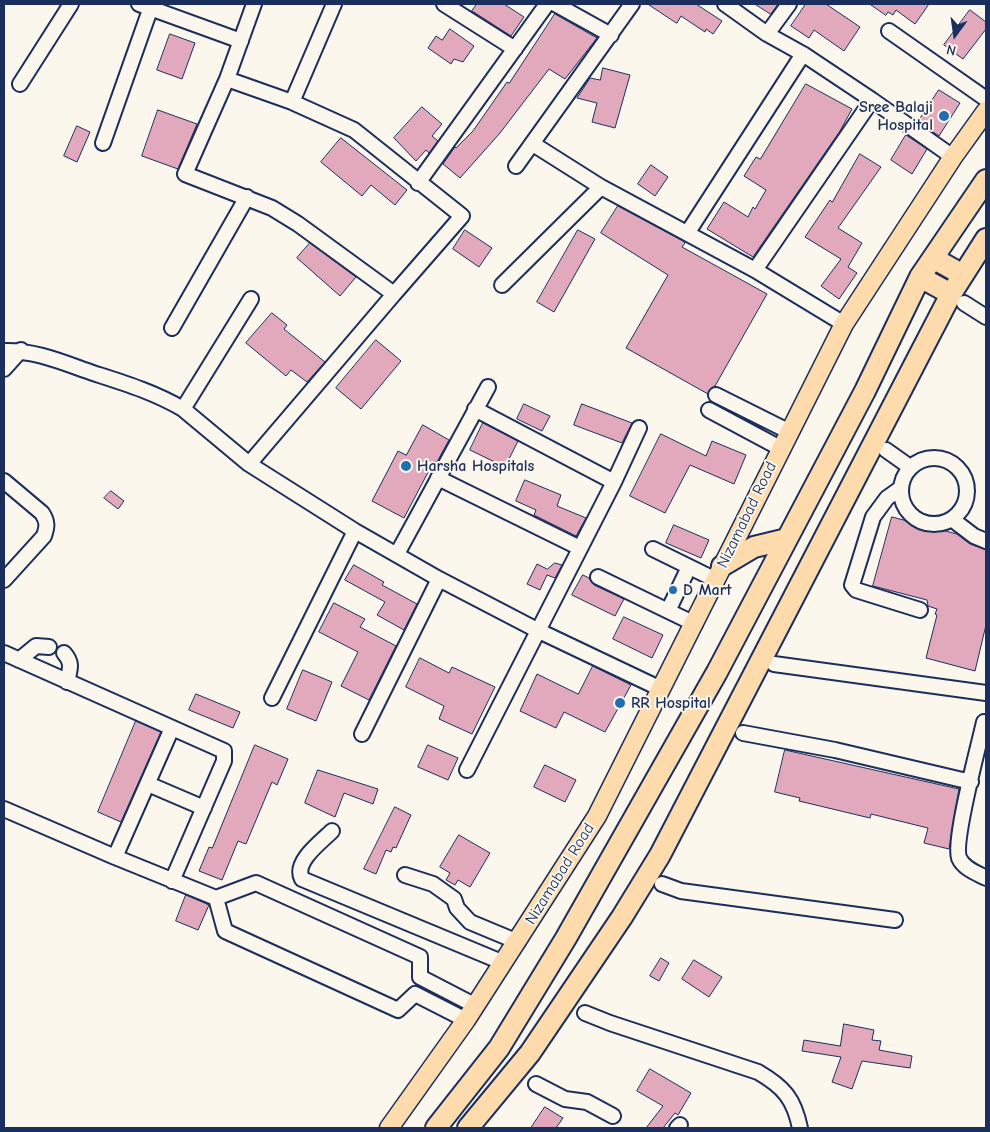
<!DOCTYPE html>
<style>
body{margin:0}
#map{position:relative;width:990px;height:1132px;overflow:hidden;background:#fbf7ec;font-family:"Comic Neue",sans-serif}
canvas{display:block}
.frame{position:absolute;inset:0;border:5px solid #1b2f5e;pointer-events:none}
.north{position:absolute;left:930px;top:10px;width:50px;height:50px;-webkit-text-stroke:4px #fbf7ec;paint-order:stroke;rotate:194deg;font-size:14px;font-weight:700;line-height:20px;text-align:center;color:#1b2f5e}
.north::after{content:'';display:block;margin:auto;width:18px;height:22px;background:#1b2f5e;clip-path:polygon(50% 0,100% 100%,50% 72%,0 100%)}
</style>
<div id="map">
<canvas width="990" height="1132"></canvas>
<div class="frame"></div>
<div class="north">N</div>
</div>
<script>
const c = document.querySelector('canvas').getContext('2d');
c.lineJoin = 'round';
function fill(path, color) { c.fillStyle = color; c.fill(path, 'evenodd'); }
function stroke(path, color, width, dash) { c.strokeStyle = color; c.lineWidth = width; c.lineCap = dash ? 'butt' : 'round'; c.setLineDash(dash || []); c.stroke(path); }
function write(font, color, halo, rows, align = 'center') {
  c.font = font + ' "Comic Neue",sans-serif'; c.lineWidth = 4; c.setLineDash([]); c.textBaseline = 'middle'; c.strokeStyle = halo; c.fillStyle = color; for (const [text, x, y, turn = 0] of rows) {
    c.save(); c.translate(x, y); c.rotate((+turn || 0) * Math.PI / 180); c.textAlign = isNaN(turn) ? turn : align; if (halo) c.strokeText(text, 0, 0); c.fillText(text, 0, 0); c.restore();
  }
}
const building = new Path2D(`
 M477,4H504L524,17L511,36L472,11Z
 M648,4H696L722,21L713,34L706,29L705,32L681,16L677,23Z
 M755,4H778L771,14Z
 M806,4H826L860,27L844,51L814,30L809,38L791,26Z
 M870,4H929L915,24L896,10L893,15L888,12L886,15Z
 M970,10L986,22V29L963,59L944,45Z
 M555,14L597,38L565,79L549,69L500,133L460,178L443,164L455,147L456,148L473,131L507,82L509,83Z
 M450,29L474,46L463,62L454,59L451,64L428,48L436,36L442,40Z
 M170,34L195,43L182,79L157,70Z
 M603,68L630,75L615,128L592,122L597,103L577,98L590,78L600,80Z
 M806,84L852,109L840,131L753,257L707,229L724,202L748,217L753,207L755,209L766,190L744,176L756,157L760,159Z
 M939,90L960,103L939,136L918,122Z
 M422,107L442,124L432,136L438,141L429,153L426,150L416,161L394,138Z
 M158,110L197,124L178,169L142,156Z
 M77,126L90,132L77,162L64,156Z
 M906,135L927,149L912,174L891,160Z
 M341,138L407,190L395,205L371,185L362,196L321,162Z
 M860,154L881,167L838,228L862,243L848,267L857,273L839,299L821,286L841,259L805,237L830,200L832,202Z
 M651,165L668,177L655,196L638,184Z
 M618,206L683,241L685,243L682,247L767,294L715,386L711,388L708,394L626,348L668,275L601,233Z
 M465,230L492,248L479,267L453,249Z
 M578,230L595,239L554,312L537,302Z
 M310,243L356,277L340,296L297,258Z
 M272,313L287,325L284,329L325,362L307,382L291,370L286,376L246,343Z
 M376,340L401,361L361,409L336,388Z
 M524,404L550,416L542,431L517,419Z
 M582,404L632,423L622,443L574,425Z
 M483,423L518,441L505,467L470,450Z
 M423,425L449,440L437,462L434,461L404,518L372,501L398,451L406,455Z
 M661,434L706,456L712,441L746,455L734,484L690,465L665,513L630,496Z
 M525,480L561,495L557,506L586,518L576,536L534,515L536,510L516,501Z
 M111,491L124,501L118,509L104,498Z
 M892,517L957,534L970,544L986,550V625L975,671L926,658L937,615L935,614L937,609L928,606L927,600L873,586Z
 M674,525L709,540L701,558L666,543Z
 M555,563L562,565L555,578L547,575L540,590L527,584L537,564L547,569Z
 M354,565L384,582L382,585L417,604L404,630L377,615L385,602L345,580Z
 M583,575L589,578L594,585L624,599L615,616L572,595Z
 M334,603L365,619L360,627L396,646L369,700L341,686L358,652L319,632Z
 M624,617L663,635L652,658L613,639Z
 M420,658L449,673L452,667L495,687L472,734L439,719L444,706L406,687Z
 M593,666L631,685L605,732L564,712L556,728L520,711L537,674L578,694Z
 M303,670L332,682L316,721L287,709Z
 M196,694L240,712L233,728L189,710Z
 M136,721L161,732L121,822L98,812Z
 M255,745L288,759L277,785L272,782L246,844L238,841L222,880L199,871L209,847L212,848Z
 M428,745L458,758L448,780L418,767Z
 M785,750L959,789L949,849L924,843L928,828L871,814L870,818L799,801L800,798L775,792Z
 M545,765L576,780L565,802L534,787Z
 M318,770L378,789L373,804L344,793L335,817L305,803Z
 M395,807L411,815L396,848L393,847L391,852L386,850L376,874L364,869Z
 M459,835L490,853L470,887L458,880L455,885L446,880L450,873L440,867Z
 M186,895L209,905L198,930L176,921Z
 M661,958L669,963L659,981L650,976Z
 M694,960L722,977L709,997L682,979Z
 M844,1024L874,1030L872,1040L881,1041L879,1050L912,1056L910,1068L862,1061L852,1089L832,1082L841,1057L802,1051L804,1040L840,1046Z
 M650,1069L691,1093L678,1115L675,1113L663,1128H646L663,1106L637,1091Z
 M545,1107L563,1118L556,1128H531Z`);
const minor = new Path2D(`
 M139,4L241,41
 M444,4L515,49
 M555,4L611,35
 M725,4L767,34L803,54L872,100L953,157
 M889,31L986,99
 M767,34L789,4
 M227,79L292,102L354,130L462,216L394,294L298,224L272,208L185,174Z
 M227,79L254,4
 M20,84L71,4
 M292,102L334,4
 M103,143L152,4
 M533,144L601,187L755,270L844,324
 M516,166L632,4
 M418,183L547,4
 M688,232L803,54
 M755,270L872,100
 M502,285L601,187
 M251,299L183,409L249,464L355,531L439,579L537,630L661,689
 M964,303L986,317
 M172,328L247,197
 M4,351C35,350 64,363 93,373C124,383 154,392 183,409
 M4,369L21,350
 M716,395L788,431
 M475,409L614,482
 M709,410L780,448
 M886,450L910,467
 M901 491a33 33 0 1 1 66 0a33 33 0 1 1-66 0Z
 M249,464L394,294
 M438,478L580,548
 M4,481L42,513C48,522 47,527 44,536L4,580
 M901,488L887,498L873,517L852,585L856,590L920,610
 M953,520L974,536L986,541
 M653,549L716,580
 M397,554L488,387
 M598,577L695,624
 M668,611L689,567
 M4,653L224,751V761L172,881
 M64,653C73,663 70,669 67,682
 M19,660L36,646L49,647
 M774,664L986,693
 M272,698L355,531
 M984,722C979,745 953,840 959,858C964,869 977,873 986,878
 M743,733L835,750L971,782
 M362,734L439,579
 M467,770L614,482L639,428
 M148,784L204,808
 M4,809L115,857L216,898L256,883L420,957V977L476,1006
 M332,831C321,842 293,862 302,879L504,963
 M115,857L172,728
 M405,875L433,884L454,899L457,908L470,922L518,942
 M662,884L681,891L895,920
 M216,898L225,931L398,1010L415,994L466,1020
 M585,1013L610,1023L758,1072C784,1087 794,1099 800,1128
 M536,1084L565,1099L587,1102L613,1116
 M677,1128L680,1125`);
const major = new Path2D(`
 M389,1128L466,1020L597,816L844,324L953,157L986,111`);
const highway = new Path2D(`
 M933,258L963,275
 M920,277L951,294
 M722,566L754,547L787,539
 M436,1128L499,1048L566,938L717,672L865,391L920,277L986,180
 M468,1128L530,1053L622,917L660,855L951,294L986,239`);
const markers = [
 [944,116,6,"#1f6fb2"],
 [406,466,6,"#1f6fb2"],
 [673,590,5,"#1f6fb2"],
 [620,703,6,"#1f6fb2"]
];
const poiNames = [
 ["Sree Balaji",933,107,"right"],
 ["Hospital",933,125,"right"],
 ["Harsha Hospitals",417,466],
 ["D Mart",683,590],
 ["RR Hospital",631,703]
];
const streetNames = [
 ["Nizamabad Road",747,515,-64],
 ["Nizamabad Road",560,874,-58]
];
fill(building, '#e2a9bc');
stroke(building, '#1b2f5e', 1);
stroke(minor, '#1b2f5e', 18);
stroke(major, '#1b2f5e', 21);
stroke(highway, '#1b2f5e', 24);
stroke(minor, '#fbf7ec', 14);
stroke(major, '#fedbac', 18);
stroke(highway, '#fedbac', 20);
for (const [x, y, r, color] of markers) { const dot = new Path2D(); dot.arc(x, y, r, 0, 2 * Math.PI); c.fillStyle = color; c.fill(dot); stroke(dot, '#fbf7ec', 2); }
write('bold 16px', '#1b2f5e', '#fbf7ec', poiNames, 'left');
write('16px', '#1b2f5e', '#fbf7ec', streetNames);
</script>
